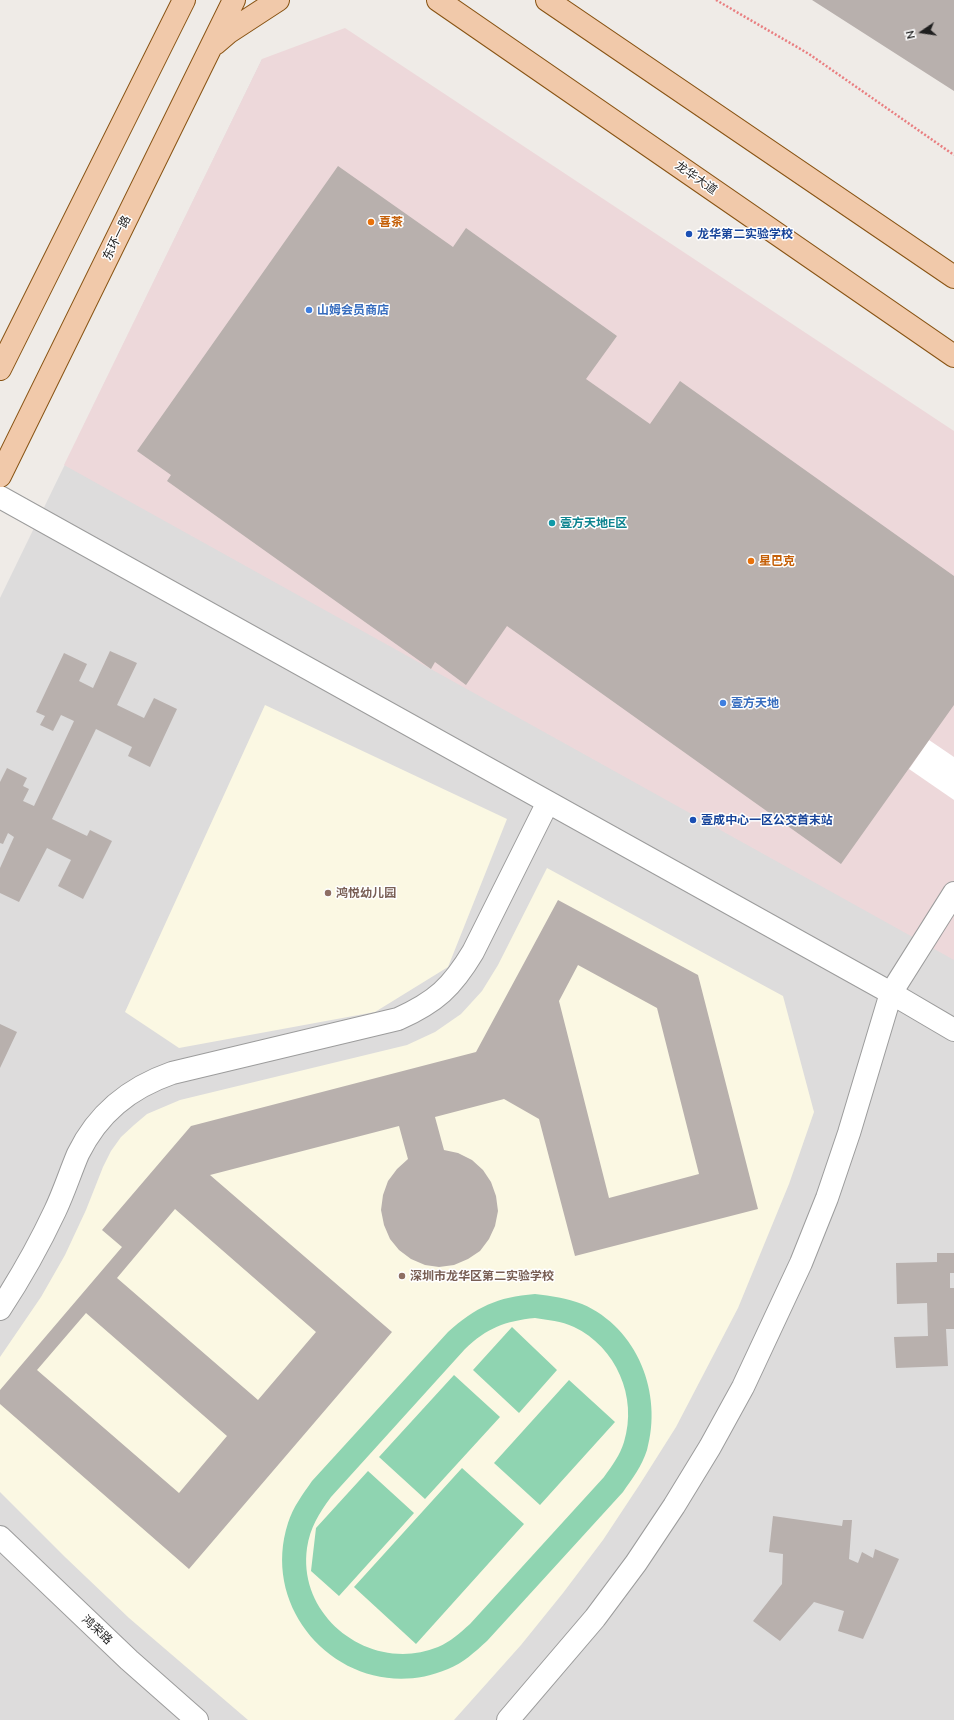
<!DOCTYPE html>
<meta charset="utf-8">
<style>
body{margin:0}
#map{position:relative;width:954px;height:1720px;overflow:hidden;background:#efebe7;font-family:Mulish,sans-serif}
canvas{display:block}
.north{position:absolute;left:902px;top:12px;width:40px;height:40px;-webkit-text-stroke:3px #fff;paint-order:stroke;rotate:257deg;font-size:11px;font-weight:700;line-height:16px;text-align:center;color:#1f1f1f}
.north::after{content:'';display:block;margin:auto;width:14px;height:18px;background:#1f1f1f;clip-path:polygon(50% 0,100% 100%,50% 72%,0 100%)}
</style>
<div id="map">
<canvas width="954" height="1720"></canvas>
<div class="north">N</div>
</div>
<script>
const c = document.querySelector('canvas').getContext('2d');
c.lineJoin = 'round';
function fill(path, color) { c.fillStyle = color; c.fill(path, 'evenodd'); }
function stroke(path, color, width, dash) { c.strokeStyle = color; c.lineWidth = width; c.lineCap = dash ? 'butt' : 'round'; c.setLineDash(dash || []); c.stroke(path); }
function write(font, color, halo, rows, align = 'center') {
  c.font = font + ' Mulish,"Noto Sans SC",sans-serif'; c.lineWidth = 3; c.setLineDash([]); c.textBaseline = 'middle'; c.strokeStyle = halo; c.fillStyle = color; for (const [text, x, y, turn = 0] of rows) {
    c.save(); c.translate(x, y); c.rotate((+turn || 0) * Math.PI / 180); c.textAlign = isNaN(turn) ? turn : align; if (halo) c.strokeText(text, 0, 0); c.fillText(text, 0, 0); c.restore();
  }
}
const residential = new Path2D(`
 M262,59L954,441V1720H0V598Z`);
const commercial = new Path2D(`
 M345,28L954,431V960L64,465L262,59Z`);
const education = new Path2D(`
 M265,705L507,819L448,967L375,1012L179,1048L125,1012Z
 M547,868L783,996L814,1112L789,1184L738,1308L676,1427L640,1484L603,1540L563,1593L521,1645L454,1720H248L129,1618L65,1557L0,1492V1357L41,1297L65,1255L86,1210L103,1167L111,1151L121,1137L134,1125L147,1114L180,1100L407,1045L435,1032L461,1014L482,991L498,965Z`);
const pitch = new Path2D(`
 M535,1294C551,1296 567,1298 582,1304C638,1328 663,1394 647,1450C642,1466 632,1479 623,1492L487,1641C475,1652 463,1663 448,1669C354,1709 257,1619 288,1523C293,1507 303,1494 312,1481L448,1332C476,1307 497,1297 535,1294ZM535,1318C548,1320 561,1321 574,1327C616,1347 638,1397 624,1442C620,1455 612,1466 604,1477L470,1624C460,1633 450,1642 438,1647C373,1674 297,1619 307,1548C310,1528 319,1513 331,1497L465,1349C487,1328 505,1321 535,1318Z
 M512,1327L557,1370L519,1413L473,1370Z
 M454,1375L500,1417L425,1499L379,1457Z
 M569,1380L615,1422L540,1505L494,1463Z
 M462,1468L524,1524L416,1644L354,1587Z
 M368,1471L414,1513L339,1596L311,1571L316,1528Z`);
const pier = new Path2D(`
 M929,740L954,757V800L909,769Z`);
const building = new Path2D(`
 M812,0H954V91Z
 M338,166L453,247L466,228L617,336L586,379L650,424L680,381L954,576V705L841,864L507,626L466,685L435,662L431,669L167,481L171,475L137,451Z
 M110,651L137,663L117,705L144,718L154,698L177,709L150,767L128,756L132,747L96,729L52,819L87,836L90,830L112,841L83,899L58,886L71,860L47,848L19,902L0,893V868L14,837L8,833L3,844L0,843V782L7,768L27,778L23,786L29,789L23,801L34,806L74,721L61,715L53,731L40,725L45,716L36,712L64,653L87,664L79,681L93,688Z
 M558,900L698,975L758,1209L575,1256L539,1119L504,1099L435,1117L444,1150L458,1153L472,1160L483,1170L491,1182L496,1196L498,1211L495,1226L489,1239L480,1251L468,1259L454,1265L439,1267L425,1265L411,1259L399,1250L390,1239L384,1225L381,1210L383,1195L388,1181L397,1169L408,1159L399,1126L210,1175L392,1332L189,1569L0,1404V1390L122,1247L102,1230L191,1126L476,1052ZM578,965L657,1008L699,1174L609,1198L559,1001ZM175,1209L316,1332L258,1400L117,1278ZM86,1313L227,1436L179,1493L37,1370Z
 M0,1024L17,1032L0,1068Z
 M937,1253H954V1273H950V1288H954V1329H946L948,1366L896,1368L894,1337L928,1336L927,1303L897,1304L896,1263L937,1262Z
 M773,1516L842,1526L843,1520H852L849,1559L858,1563L862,1552L873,1558L875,1549L899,1559L863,1639L838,1631L844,1611L814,1602L780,1641L753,1621L782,1584L783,1554L769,1552Z`);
const path = new Path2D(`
 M716,0L809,54L954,155`);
const minor = new Path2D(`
 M0,497L891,993L954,1030
 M0,1309C21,1277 39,1245 55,1211C64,1192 70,1173 78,1154C98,1113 129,1088 172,1073L398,1019C436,1002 452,987 473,952L548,802
 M0,1537L129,1660L197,1720
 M508,1720L595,1618L636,1563L674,1506L710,1447L743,1387L801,1263L827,1198L849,1133L891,993L954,893`);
const major = new Path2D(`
 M438,0L954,356
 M547,0L954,277
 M215,44L229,32L278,0
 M0,369L184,0
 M0,476L234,0`);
const markers = [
 [371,222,4,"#e8710a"],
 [689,234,4,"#1a4fb4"],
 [309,310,4,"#3f7fe0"],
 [552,523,4,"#0f9aa8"],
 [751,561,4,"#e8710a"],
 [723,703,4,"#3f7fe0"],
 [693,820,4,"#1a4fb4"],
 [328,893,4,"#8d6e63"],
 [402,1276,4,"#8d6e63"]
];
const streetNames = [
 ["龙华大道",696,178,35],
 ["东环一路",117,238,-64],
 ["鸿荣路",97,1630,43]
];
const foodNames = [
 ["喜茶",379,222],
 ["星巴克",759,561]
];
const transitNames = [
 ["龙华第二实验学校",697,234],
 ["壹成中心一区公交首末站",701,820]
];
const shopNames = [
 ["山姆会员商店",317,310],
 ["壹方天地",731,703]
];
const cultureNames = [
 ["壹方天地E区",560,523]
];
const educationNames = [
 ["鸿悦幼儿园",336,893],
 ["深圳市龙华区第二实验学校",410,1276]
];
fill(residential, '#dddcdc');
fill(commercial, '#edd8da');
fill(education, '#fbf8e3');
fill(pitch, '#8fd4b1');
fill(pier, '#fff');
fill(building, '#b8b0ad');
stroke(minor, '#9c9c9c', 24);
stroke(major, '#885313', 24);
stroke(path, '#e97e80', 2.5, [2, 2]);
stroke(minor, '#fff', 22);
stroke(major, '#f1c9aa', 22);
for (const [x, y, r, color] of markers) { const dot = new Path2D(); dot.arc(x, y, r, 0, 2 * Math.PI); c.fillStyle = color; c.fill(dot); stroke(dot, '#fff', 1.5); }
write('12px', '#1f1f1f', '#fff', streetNames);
write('bold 12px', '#c56008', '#fff', foodNames, 'left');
write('bold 12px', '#164399', '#fff', transitNames, 'left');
write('bold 12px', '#366cbe', '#fff', shopNames, 'left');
write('bold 12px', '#0d838f', '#fff', cultureNames, 'left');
write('bold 12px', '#785e54', '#fff', educationNames, 'left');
</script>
